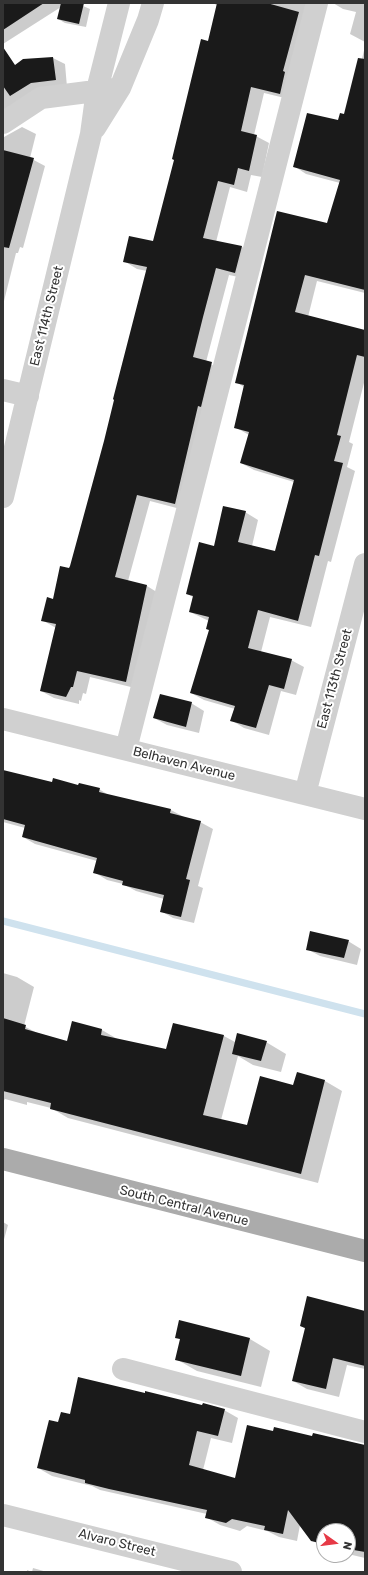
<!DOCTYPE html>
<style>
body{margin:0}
#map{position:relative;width:368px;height:1575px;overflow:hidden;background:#fff;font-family:Rubik,sans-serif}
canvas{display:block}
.frame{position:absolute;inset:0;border:4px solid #333;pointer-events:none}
.north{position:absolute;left:316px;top:1523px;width:40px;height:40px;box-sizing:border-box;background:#fff;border:1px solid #adadad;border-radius:50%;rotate:104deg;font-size:11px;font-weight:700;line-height:16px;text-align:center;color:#333}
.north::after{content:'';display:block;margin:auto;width:14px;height:18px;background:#e63946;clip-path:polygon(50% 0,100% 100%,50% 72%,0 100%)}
</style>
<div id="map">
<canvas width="368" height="1575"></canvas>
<div class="frame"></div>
<div class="north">N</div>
</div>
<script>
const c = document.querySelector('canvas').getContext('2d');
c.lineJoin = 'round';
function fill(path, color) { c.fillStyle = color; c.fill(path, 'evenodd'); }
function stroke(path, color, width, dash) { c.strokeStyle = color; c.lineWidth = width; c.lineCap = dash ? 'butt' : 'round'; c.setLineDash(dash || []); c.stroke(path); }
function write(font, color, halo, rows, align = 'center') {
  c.font = font + ' Rubik,sans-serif'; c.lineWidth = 4; c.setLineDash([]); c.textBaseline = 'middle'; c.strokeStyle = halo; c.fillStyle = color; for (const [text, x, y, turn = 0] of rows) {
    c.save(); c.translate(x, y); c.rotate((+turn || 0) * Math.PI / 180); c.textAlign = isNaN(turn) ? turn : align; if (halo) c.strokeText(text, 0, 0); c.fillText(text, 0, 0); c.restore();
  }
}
const shadow = new Path2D(`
 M3,3H76L90,9L86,27L65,23L58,19L61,7L3,44Z
 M213,3H316L293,100L264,93L254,135L269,143L262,177L251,175L247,192L230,187L216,242L242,247L254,254L248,279L229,275L216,324L206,362L224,371L188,511L150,501L128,581L147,586L160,594L139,689L90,677L86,694L83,693L81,701L79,700V704L54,698L41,691L56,628L42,620L70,570L105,442L147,271L137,269L124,261L153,243L218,6Z
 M333,3H365V42L350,34L356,12L343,9Z
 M365,46V293L317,281L308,317L365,331V379L349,442L353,444L347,467L355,471L331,562L328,561L311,627L270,617L261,652L291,660L304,667L296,695L281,691L269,735L244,728L231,720L235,709L204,700L191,693L210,630L209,621L190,612L193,597L187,594L214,547L245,512L258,520L252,546L275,552L294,482L254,470L241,463L249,435L235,427L244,387L236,382L328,224L340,183L306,174L294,166L345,115L356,84Z
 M53,58L65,64L67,87L3,115V74L24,60Z
 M22,127L36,134L30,158L45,166L23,248L20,247L18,253H16L3,305V128L4,137Z
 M191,703L204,711L199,733L167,725L154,718Z
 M3,771L52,784L99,789L110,796L171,810L184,817L200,822L213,829L198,886L203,888L194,923L173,918L161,911L164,899L136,891L123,884L107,880L94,872L97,861L35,844L23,837L25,828L3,822Z
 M348,941L361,949L357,965L320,956L307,949Z
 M3,973L17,977L34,987L24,1026L37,1033L68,1042L73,1022L102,1030L119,1040L167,1050L174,1025L224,1036L235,1042H266L286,1054L281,1072L253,1065L238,1056L221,1120L247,1127L294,1087L325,1081L342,1091L318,1183L68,1118L51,1108L27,1102V1105L5,1099L3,1102Z
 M3,1222L8,1225L3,1243Z
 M365,1312V1369L347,1365L339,1397L307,1389L293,1381L306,1329L301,1326Z
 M176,1337L250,1339L270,1351L261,1387L197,1371L176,1359L181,1340Z
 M203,1406L224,1410L238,1418L232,1443L211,1438L203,1470L236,1479L274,1432L365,1446V1558L348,1554V1531H324V1547L311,1540L300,1525L297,1541L279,1537L267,1531L247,1526L240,1531L220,1525L206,1517L207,1514L100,1490L92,1486L52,1476L38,1468L59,1423L71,1415Z
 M33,1568L47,1572H27V1570L32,1572Z`);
const stream = new Path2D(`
 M3,921L365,1014`);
const building = new Path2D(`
 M3,3H44L3,30Z
 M61,3H84L79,24L57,19Z
 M217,3H267L299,12L283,71L285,72L280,94L251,87L241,131L257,135L249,171L238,168L234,185L218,181L203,238L242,246L235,273L216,268L203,317L193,357L212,362L201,407L198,406L175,504L137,495L115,577L147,585L126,682L77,671L73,687H71L66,697L40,691L56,624L41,621L47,597L53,599L60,566L69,568L70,566L104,441L114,400L113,399L147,267L123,262L129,236L153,241L174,160L172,159L201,39L208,41Z
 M3,47L15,65L23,59L53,57L56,80L31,83L10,96L3,86Z
 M358,58L365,59V290L305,275L295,312L365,330V357L357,355L337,435L341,436L334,461L343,463L319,556L315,555L298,621L258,610L248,648L292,659L284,689L269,685L256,728L230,721L235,706L190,693L209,630L206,629L209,617L189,612L193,596L186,594L199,542L214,546L223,506L246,511L238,542L275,551L294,480L240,463L249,432L234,428L244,385L235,383L277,211L327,223L340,180L293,167L307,113L338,120L340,113L344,114Z
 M3,150L34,158L9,248L3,247Z
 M160,694L192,702L186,727L153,718Z
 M3,770L52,782L53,778L78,785L79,783L100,788L99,792L171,809L170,813L201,821L186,879L190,880L181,917L160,912L164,895L122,885L123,881L93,873L97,858L22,837L25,825L3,819Z
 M310,931L349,940L344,958L306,950Z
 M3,1018L26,1025L25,1029L67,1041L72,1021L102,1029L101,1035L166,1049L173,1023L224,1035L203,1115L247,1125L260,1076L293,1085L297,1072L325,1080L301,1174L50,1109L51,1103L3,1091Z
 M237,1033L267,1041L261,1061L232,1054Z
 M307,1296L365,1311V1366L333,1358L326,1389L292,1381L305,1328L300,1326Z
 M179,1320L250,1338L241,1376L175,1360L180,1339L175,1338Z
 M78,1377L145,1393V1391L202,1405L203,1403L225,1409L218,1436L197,1431L189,1465L235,1478L247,1425L273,1431L274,1427L312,1436L313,1433L365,1445V1552L348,1549V1531H324V1544L311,1541L288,1510L283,1534L264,1530L265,1526L232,1519L226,1523L205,1518L207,1510L109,1489L85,1483V1480L37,1468L49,1420L58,1422L61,1412L70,1414Z`);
const minor = new Path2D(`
 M3,123L41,98L111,89
 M95,128L120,88L148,20L153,3
 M3,390L28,396
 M3,497L91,134L97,90L119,3
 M3,719L365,809
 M126,749L317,3
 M305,794L365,564
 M123,1369L365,1432
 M3,1515L231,1572`);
const major = new Path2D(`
 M3,1159L365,1251`);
const streetNames = [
 ["East 114th Street",47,316,-76],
 ["East 113th Street",335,679,-75],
 ["Belhaven Avenue",184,764,14],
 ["South Central Avenue",184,1206,14],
 ["Alvaro Street",117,1543,14]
];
fill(shadow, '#0003');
stroke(stream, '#cfe2ee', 7);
fill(building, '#1a1a1a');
stroke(minor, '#d0d0d0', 22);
stroke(major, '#ababab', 22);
write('13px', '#333', '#fff', streetNames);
</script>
